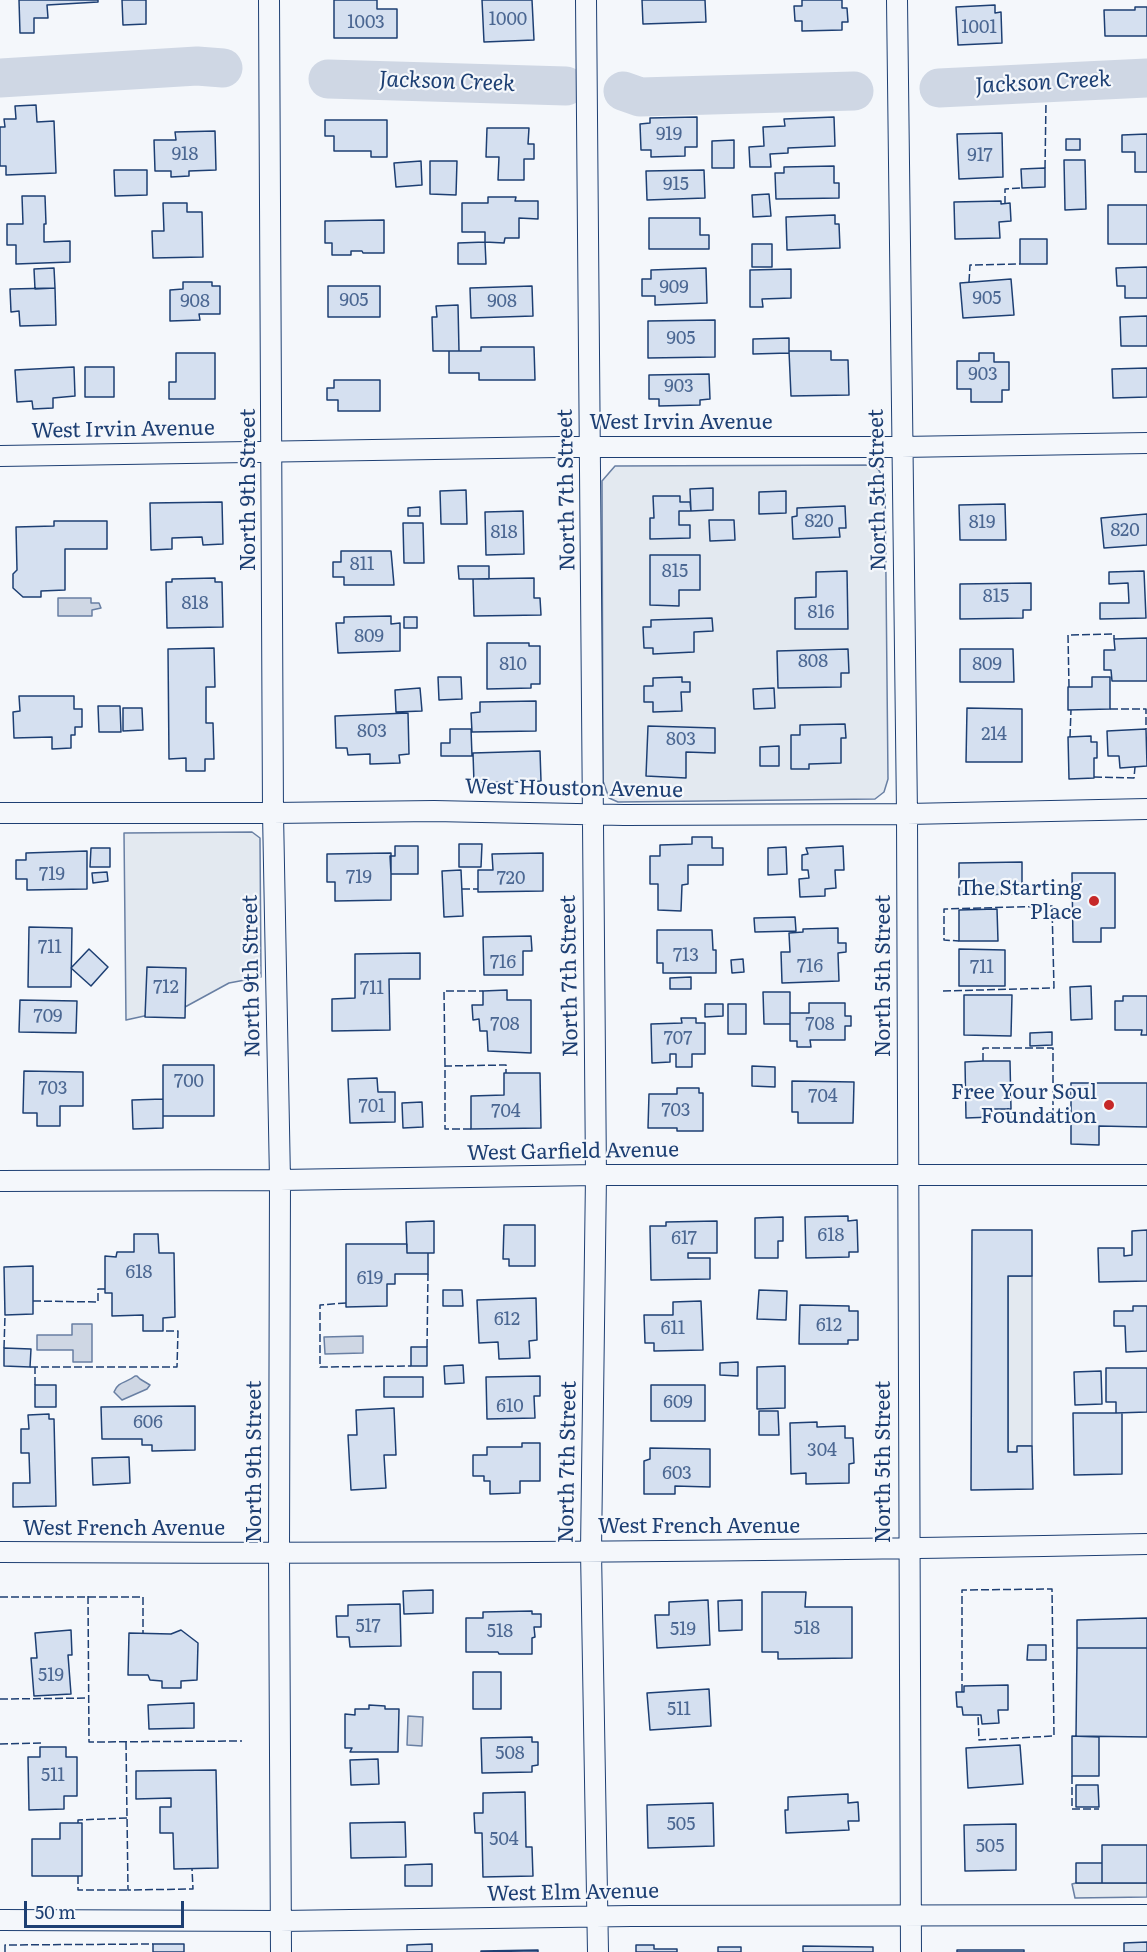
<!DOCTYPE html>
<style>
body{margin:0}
#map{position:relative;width:1147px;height:1952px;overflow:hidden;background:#f4f7fb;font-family:Literata,serif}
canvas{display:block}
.scale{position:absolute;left:24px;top:1901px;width:160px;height:27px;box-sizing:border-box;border:3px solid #1d3f73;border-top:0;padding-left:8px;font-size:18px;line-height:21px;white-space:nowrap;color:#1d3f73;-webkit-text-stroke:4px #f4f7fb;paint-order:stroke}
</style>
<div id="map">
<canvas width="1147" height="1952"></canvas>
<div class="scale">50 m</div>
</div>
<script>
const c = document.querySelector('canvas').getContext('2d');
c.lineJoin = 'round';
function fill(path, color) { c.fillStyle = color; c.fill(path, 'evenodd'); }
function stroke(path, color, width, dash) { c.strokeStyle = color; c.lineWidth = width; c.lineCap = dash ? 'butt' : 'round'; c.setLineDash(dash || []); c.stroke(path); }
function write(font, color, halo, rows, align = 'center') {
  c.font = font + ' Literata,serif'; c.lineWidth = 4.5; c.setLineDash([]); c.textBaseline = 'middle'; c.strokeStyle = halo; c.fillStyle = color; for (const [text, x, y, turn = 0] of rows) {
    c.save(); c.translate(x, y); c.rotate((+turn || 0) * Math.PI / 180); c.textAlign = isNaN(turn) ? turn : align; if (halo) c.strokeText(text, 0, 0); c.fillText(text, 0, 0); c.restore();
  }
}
const green = new Path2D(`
 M872,465L878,469L885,480L888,779L884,792L875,799L618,802L609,798L603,781L602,481L615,466Z
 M252,832L260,838L261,977L229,983L185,1007L126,1020L124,833Z
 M1008,1276H1032V1446H1018L1017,1452H1008Z
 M1076,1883H1147V1897L1075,1898L1072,1884Z`);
const water = new Path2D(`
 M58,598H91V603H99L101,608L92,610V616H58Z
 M72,1324H92V1362H73V1350H37V1335H72Z
 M363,1336V1353L325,1354L324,1337Z
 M135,1376H137L140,1379L150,1385L147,1389L122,1400L114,1392C118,1381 127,1383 135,1376Z
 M408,1716L423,1717L422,1746L407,1745Z`);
const river = new Path2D(`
 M0,78L197,66L223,68
 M328,79L566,86
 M939,88L1147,78
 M623,91L640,97L854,91`);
const building = new Path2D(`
 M19,0H98V2L47,5L48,18H34V33H20Z
 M122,0H146V24L123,25Z
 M334,0H377V9H397V38H334Z
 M482,0H532L534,40L484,42Z
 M642,0H705L706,22L643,24Z
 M802,0H842V8H847L848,22H842V30L802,31V21H795L794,6H802Z
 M995,5V13L1001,12L1002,43L958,45L956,7Z
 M1135,7H1147V36H1105L1104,10H1135Z
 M36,105L37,122L54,121L56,173L6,175V166H0V127H5L4,119H16L15,106Z
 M697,117V147H685V156L651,157V150H641L640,124L650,123V118Z
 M834,117L835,146L788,148V153L770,154L771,167H750L749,147L764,146L763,127L785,126L784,119Z
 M325,120H387V157H371V151H334V136H325Z
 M487,128H529L528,144H534V159H524V180H498L499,157H486Z
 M215,131L216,170L189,171V176L171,177V171H155L154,140H176L175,132Z
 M1002,133L1003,177L959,179L957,134Z
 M1147,134V172H1135V152H1122V135Z
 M1066,139H1080V150H1066Z
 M734,140V168H712V141Z
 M1064,160H1085L1086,209L1065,210Z
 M421,161L422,185L396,187L394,163Z
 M430,161H457L456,195L430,194Z
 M834,166V183H839V198L776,199L775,173H784V167Z
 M1045,168V187L1022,188L1021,169Z
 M114,170H147V195L115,196Z
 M704,170L705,198L647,200L646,171Z
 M769,194L771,216L753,217L752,195Z
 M22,196H45L46,224H44V242L70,241V262L16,264V245H7V224H23Z
 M488,197H516L515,201H538V219L519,218V238H505L504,243L485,242V232H462V203H488Z
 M1001,201V204L1010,203L1011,221L999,222L1000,238L955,239L954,202Z
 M163,203H187V212H202L203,257L153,258L152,231H164Z
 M1108,205H1147V244H1108Z
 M835,215V224H839L840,248L787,250L786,217Z
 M649,218H700V235H709V249H649Z
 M384,220V253H363L362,251H351V255H332V243H325V221Z
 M1020,239H1047V264H1020Z
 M485,242L486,264H458V243Z
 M752,244H772V267H752Z
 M1147,267V298H1125V286H1117L1116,268Z
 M54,268L55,288L35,289L34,269Z
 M706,268L707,303L655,305V296H642V279H651V270Z
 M791,269V298L762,299L763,307H750V270Z
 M1011,279L1014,315L963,318L960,283Z
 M183,282H212V286H220V314H199L200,320L170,321V290L183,289Z
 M328,286H380V317H328Z
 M532,286L533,316L471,318L470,288Z
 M55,288L56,325L20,326L19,311L11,312L10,289Z
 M458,305L459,351H433L432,317H437L436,306Z
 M1147,316V346H1121L1120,317Z
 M715,320V357L648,358V321Z
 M789,338V353L753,354V339Z
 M481,347H534L535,380H479V373H449V351H481Z
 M789,351H831V360H848L849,395L791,396Z
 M176,353H215V399H169V382H176Z
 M979,353H994V362H1009V390H1002V402H971V389H957V361H979Z
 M74,367L75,396L53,398V408L33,409L32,401L17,402L15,370Z
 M85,367H114V397H85Z
 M1147,368V397L1113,398L1112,369Z
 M709,374L710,399L700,400V405L659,406V399H649V375Z
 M334,380H380V411H338V400H327V388H334Z
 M713,488V510L691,511L690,489Z
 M466,490L467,524H441L440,491Z
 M786,491V513L759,514V492Z
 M653,496H680V502H690L691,511H679V525H690V538L650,539V518H654Z
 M222,502L223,544L203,545L202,537L172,538V549L151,550L150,503Z
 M1005,504L1006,540H960L959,505Z
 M845,506L846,528H839L840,537L793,539L792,517L797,516V508Z
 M420,507V516H408V508Z
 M523,511L524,554L486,555L485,512Z
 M1147,514V545L1104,548L1101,518Z
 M709,520H734L735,540L710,541Z
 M54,521H107V549H65V590L41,591V597H23L13,588V574L17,570L16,527L54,526Z
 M403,523H423L424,563H404Z
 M341,551H391L394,585H344V577H333V562H341Z
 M650,555H700V590H679V606L650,605Z
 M458,566H489V579H459Z
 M847,571L848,629H795V598L816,597V572Z
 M1144,571L1146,618L1100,619V603H1129L1128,583L1109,584V572Z
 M215,578V582H222L223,627L167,628L166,582H172V579Z
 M534,578V598H540L541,615L474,616L473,579Z
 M1031,583V610H1023V618L960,619V584Z
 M391,616V624L400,623V651L338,653L336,623H344V617Z
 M404,617H417V628H404Z
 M712,618L713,631L694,632V652L653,654V648H644L643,627H651V620Z
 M1147,638V681H1112L1111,670H1104V650H1115L1114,639Z
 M487,643H529V646H540V684H531V688L487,689Z
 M214,648L215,687H206V723H213L214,759H205V771H186V758L169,759L168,649Z
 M848,649L849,673H841V687L778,688L777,651Z
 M960,649H1013L1014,682H960Z
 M438,677H461L462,699L439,700Z
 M682,677V682H690V692H681L682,711L653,712V702H644V686H653V678Z
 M1092,677H1110V709L1068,710V687H1092Z
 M420,688L422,711L396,712L395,690Z
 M774,688L775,708L754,709L753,689Z
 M19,696H74V709H82V727H75V735H71V748L52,749V737L14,738L13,712L20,711Z
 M536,701V731L472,732L471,713L480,712V702Z
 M98,706H120L121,732H99Z
 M123,708H142L143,730L123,731Z
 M967,708L1022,709V762H966Z
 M408,713L409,754L399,755L400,763L370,764V754L348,755L347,748H336L335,716Z
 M845,724L846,738H841V763L809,764V769H791V735H800V725Z
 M648,726L715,728V753L686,752V778L646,776Z
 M450,729H471L472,756H441V743H450Z
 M1146,729L1147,766L1120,768L1119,756H1108L1107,731Z
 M1091,736V742H1097V758H1094V778L1069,779L1068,737Z
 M779,746V766H760V747Z
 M540,751L541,781L474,783L473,753Z
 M692,837H712V848H723V865H688V884L682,885L681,911L658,910V884H650V856H660V845L692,844Z
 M459,844H482L481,867H459Z
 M395,846H418V874H391L390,856H395Z
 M843,846L844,870H835L836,888L825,889V896L800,897L799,879L809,878L808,870H802V855L808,854L806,848Z
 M786,847L787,874L768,875V848Z
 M91,848H110V867H90Z
 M87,851V889L27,890V879H16V860H26V853Z
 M391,853V900L335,901V882H327V854Z
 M543,853V891L478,892V870H493L492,854Z
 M1022,862V894L959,895V863Z
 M461,870L463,916L444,917L442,871Z
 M107,872L108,881L93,883L92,873Z
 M1072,873H1115V928H1101V942H1073Z
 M997,909L998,941H959V910Z
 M795,917L796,931L755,932L754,918Z
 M29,927L72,928L71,987H28Z
 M838,928V943H846V952L838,953L839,981L782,983L781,952H790L789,933L803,932V929Z
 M657,930H712L713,950H716V973H663V963H657Z
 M531,936L532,951H523V975H484L483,937Z
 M89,949L108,967L91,986L71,968Z
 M959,949L1005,950V986H959Z
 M420,953V979H389L390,1030L332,1031V999L355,998V954Z
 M743,959L744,972L732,973L731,960Z
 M147,967L186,968L185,1018L145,1017Z
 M691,977V989H670V978Z
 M1091,986L1092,1019L1071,1020L1070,987Z
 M507,990V1000H531V1053L488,1051L487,1031H480L479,1019L473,1020L472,1005H483V991Z
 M763,992H790V1024H764Z
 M964,995H1012L1011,1036L964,1035Z
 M1123,996H1147V1035H1141L1142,1030H1115V1001H1123Z
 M20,1000L77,1001L76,1033L19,1032Z
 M809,1003H845V1016H851V1026H845V1040H810L811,1047H797V1041H790V1013H809Z
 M705,1004H723V1016L705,1017Z
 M728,1004H746V1034H728Z
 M681,1018H696V1023H705V1054H692V1067H676V1054H670V1062L652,1063L651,1024L682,1023Z
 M1052,1032V1045L1030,1046V1033Z
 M983,1061H1010L1011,1109H992V1117L966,1118L965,1062Z
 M163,1065H214V1116H163Z
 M752,1066L775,1067V1087L752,1086Z
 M24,1071L83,1072V1106H60V1126H37V1113H23Z
 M504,1073H540L541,1128L471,1129V1096L504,1095Z
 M377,1078L378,1092H395V1122L350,1123L348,1079Z
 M792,1081L854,1082L853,1123H798V1112H792Z
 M1071,1083H1147V1127L1099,1126V1145L1071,1144Z
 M677,1088H699V1093H703V1131H677V1128H648L649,1094H677Z
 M163,1099V1128L133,1129L132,1100Z
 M422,1102L423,1127L403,1128L402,1103Z
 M848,1216V1221L857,1220L858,1252H849V1257L806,1258L805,1217Z
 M783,1217V1241H778V1258H755V1218Z
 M434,1221V1253H407L406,1222Z
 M717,1221V1253H688V1258H710V1279L651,1280L650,1226H666V1222Z
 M504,1225H535V1266H509V1259H503Z
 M972,1230H1032V1276H1008V1452H1017V1446H1032L1033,1489L971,1490Z
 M1147,1230V1281L1099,1282L1098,1248H1124V1256L1132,1255V1231Z
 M134,1234H158L159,1253H174L175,1317L163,1318V1331H143V1315L112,1316V1293H105V1256L116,1257L117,1252H134Z
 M346,1244H407V1253H428V1274H395V1284H387V1306L346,1307Z
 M33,1266V1314L5,1315L4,1267Z
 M443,1290H462L463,1306H443Z
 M759,1290L787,1291L786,1320L757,1319Z
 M536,1298L537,1340L529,1341L530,1358L499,1359L498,1342L479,1343L477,1300Z
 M701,1301L703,1350L654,1351V1343H645L644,1315H673V1302Z
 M800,1305L849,1306V1311H858V1340H848V1344H799Z
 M1133,1306H1147V1351L1126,1352L1125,1326H1114V1311H1133Z
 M411,1347H427V1366H411Z
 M4,1348L31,1349L30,1367L4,1366Z
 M738,1362V1376L720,1375V1363Z
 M463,1365L464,1383L445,1384L444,1366Z
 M785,1366V1408L757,1409V1367Z
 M1106,1368H1147V1412L1116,1413V1402H1106Z
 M1101,1371L1102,1404L1075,1405L1074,1372Z
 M540,1376V1396H534L535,1418L487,1419L486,1377Z
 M384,1377H423V1397H384Z
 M35,1385H56V1407H35Z
 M651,1385H705V1421H651Z
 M195,1406V1450L152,1451V1445H142V1439H102L101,1407Z
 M394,1408L396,1455H384L386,1488L351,1490L348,1435H357L356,1410Z
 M759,1411H778L779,1435H759Z
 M1073,1413H1122V1474L1074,1475Z
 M49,1414V1419H54L56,1506L13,1507V1483H30L29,1453H21V1429H29L28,1415Z
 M817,1422V1427L845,1426V1438H853L854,1463L849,1464V1483L806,1484V1473L791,1474L790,1423Z
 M522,1443H540V1481H520V1493L490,1494V1481H484V1476H473V1455H487V1447H522Z
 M650,1448L710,1449V1487L675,1486V1494H644V1461L650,1459Z
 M129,1457L130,1483L93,1485L92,1458Z
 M433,1590V1613L404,1614L403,1591Z
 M762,1592H806L805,1607H852V1658L778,1659V1652H762Z
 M708,1600L710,1645L657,1648L655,1615H669V1602Z
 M742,1600V1630L719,1631L718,1601Z
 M400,1604L401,1646L350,1647L349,1637H337L336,1616H348V1605Z
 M532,1611V1614H541V1627H534L535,1637L532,1638V1654H499L498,1652H466V1618H483V1612Z
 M1147,1618V1648H1077V1620Z
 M71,1630L72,1655H68L71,1694L34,1696L31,1658H37L35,1633Z
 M181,1630L198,1643L197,1680L181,1681V1688H162V1681L150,1680L148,1675H128L129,1633L171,1634Z
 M1028,1645H1046V1660H1027Z
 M1077,1648H1147V1737L1076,1736Z
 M473,1672H501V1709H473Z
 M1008,1685V1710H998L999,1723L982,1724L981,1715H963L962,1707H957L956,1692H964V1686Z
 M709,1689L711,1726L650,1730L647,1693Z
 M194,1703V1728L149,1729L148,1705Z
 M369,1705L385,1706V1709H399L398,1752H350L352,1748H345V1714L355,1715V1709H369Z
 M1072,1736L1099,1737V1776H1072Z
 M532,1737V1742H538V1765L532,1766V1772L482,1773L481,1738Z
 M1020,1745L1023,1784L968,1788L966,1748Z
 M40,1747H66V1757H77V1796H64V1809L29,1810L28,1757H40Z
 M378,1759L379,1784L351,1785L350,1760Z
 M216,1770L218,1868L174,1869L173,1833H160V1807H171V1798L136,1799V1771Z
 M1076,1785H1098L1099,1807H1076Z
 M525,1792L526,1847H532L533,1876L483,1877L482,1833H475L474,1813H483V1793Z
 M848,1794V1803L858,1802L859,1821H848L849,1830L786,1833L785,1810H788V1797Z
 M713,1803L714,1846L648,1848L647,1805Z
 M405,1822L406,1857L351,1858L350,1823Z
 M60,1823H82V1876H32V1839H60Z
 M1016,1824V1870L965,1871L964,1825Z
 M1102,1845H1147V1883H1102Z
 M1076,1863H1102V1883H1076Z
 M432,1864V1886H405V1865Z
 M1147,1942V1952H1124V1943Z
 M153,1944H184V1952H153Z
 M432,1944V1952H407V1945Z
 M636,1945H654V1949H677V1952H636Z
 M803,1946L873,1947V1952H803Z
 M718,1947H741V1952H718Z
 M538,1950V1952H481V1951Z
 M957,1950H1024V1952H957Z`);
const street = new Path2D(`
 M269,0L273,813L280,1180L279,1554L281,1952
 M586,0L596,1175L591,1551L598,1952
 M897,0L907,814L911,1952
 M0,456L559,447H901L1147,443
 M0,813H273L434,811L624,815L907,814L1147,809
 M0,1181L280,1180L596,1175H1147
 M0,1552C382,1554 765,1552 1147,1544
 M0,1920L280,1921L631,1916L1147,1915`);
const fence = new Path2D(`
 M1045,168L1046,102
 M1005,204V189L1022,188
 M969,282L970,265L1020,264
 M1069,687L1068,635L1114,634V639
 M1110,709H1146V729
 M1070,737L1071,710
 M1094,777L1134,778L1135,767
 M462,889H478
 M943,991L1054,988L1052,906L944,909V940L959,941
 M983,1061V1048H1053V1116L1008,1117V1108
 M445,1066L444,991H483
 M471,1129H445V1066L506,1065V1073
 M33,1301L98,1302V1289H105
 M346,1303L320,1305V1367L411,1366
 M427,1347L428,1274
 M4,1348L5,1315
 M30,1367H177L178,1331H163
 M35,1385V1367
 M88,1596L89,1742L242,1741
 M0,1597H143V1633
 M962,1692V1590L1052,1589L1054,1736L979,1740L978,1715
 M0,1699L89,1698
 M126,1742L128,1890L193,1889L192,1869
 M0,1744L41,1743
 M1072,1776V1809H1099
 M78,1823V1820L127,1818
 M78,1876V1890H128
 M5,1952V1945L153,1944`);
const markers = [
 [1094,901,6,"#c62828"],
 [1109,1105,6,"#c62828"]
];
const numberNames = [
 ["1000",508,20],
 ["1003",366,23],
 ["1001",979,28],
 ["919",669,135],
 ["918",185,155],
 ["917",980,156],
 ["915",676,185],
 ["909",674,288],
 ["905",987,299],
 ["905",354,301],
 ["908",195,302],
 ["908",502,302],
 ["905",681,339],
 ["903",983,375],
 ["903",679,387],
 ["820",819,522],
 ["819",982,523],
 ["820",1125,531],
 ["818",504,533],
 ["811",362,565],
 ["815",675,572],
 ["815",996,597],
 ["818",195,604],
 ["816",821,613],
 ["809",369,637],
 ["808",813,662],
 ["810",513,665],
 ["809",987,665],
 ["803",372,732],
 ["214",994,735],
 ["803",681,740],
 ["719",52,875],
 ["719",359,878],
 ["720",511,879],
 ["711",50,948],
 ["713",686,956],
 ["716",503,963],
 ["716",810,967],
 ["711",982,968],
 ["712",166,988],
 ["711",372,989],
 ["709",48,1017],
 ["708",505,1025],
 ["708",820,1025],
 ["707",678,1039],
 ["700",189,1082],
 ["703",53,1089],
 ["704",823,1097],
 ["701",372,1107],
 ["703",676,1111],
 ["704",506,1112],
 ["618",831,1236],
 ["617",684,1239],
 ["618",139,1273],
 ["619",370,1279],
 ["612",507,1320],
 ["612",829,1326],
 ["611",673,1329],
 ["609",678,1403],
 ["610",510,1407],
 ["606",148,1423],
 ["304",822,1451],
 ["603",677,1474],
 ["517",368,1627],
 ["518",807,1629],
 ["519",683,1630],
 ["518",500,1632],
 ["519",51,1676],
 ["511",679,1710],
 ["508",510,1754],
 ["511",53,1776],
 ["505",681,1825],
 ["504",504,1840],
 ["505",990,1847]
];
const streetNames = [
 ["West Irvin Avenue",681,423],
 ["West Irvin Avenue",123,430,-1],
 ["North 9th Street",249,490,-90],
 ["North 7th Street",567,490,-91],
 ["North 5th Street",878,490,-91],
 ["West Houston Avenue",574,789,1],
 ["North 9th Street",252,976,-91],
 ["North 7th Street",570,976,-91],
 ["North 5th Street",884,976,-90],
 ["West Garfield Avenue",573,1152,-1],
 ["North 9th Street",255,1462,-90],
 ["North 7th Street",568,1462,-89],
 ["North 5th Street",884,1462,-90],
 ["West French Avenue",699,1527],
 ["West French Avenue",124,1529],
 ["West Elm Avenue",573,1893,-1]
];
const poiNames = [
 ["The Starting",1082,889],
 ["Place",1082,913],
 ["Free Your Soul",1097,1093],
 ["Foundation",1097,1117]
];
const waterNames = [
 ["Jackson Creek",447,82,2],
 ["Jackson Creek",1043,83,-3]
];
fill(green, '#e3e9f0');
stroke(green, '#687fa3', 1.5);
fill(water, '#cfd7e4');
stroke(water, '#687fa3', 1.5);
stroke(river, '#cfd7e4', 39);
fill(building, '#d5e0f0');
stroke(building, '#1d3f73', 1.5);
stroke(street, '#1d3f73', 22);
stroke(street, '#f4f7fb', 20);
stroke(fence, '#1d3f73', 1.5, [8, 3]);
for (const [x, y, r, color] of markers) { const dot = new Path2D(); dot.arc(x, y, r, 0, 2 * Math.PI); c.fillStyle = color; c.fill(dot); stroke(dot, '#f4f7fb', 2); }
write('18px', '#4b6792', null, numberNames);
write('21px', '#1d3f73', '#f4f7fb', streetNames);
write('21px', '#1d3f73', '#f4f7fb', poiNames, 'right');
write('italic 22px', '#1d3f73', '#f4f7fb', waterNames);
</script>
